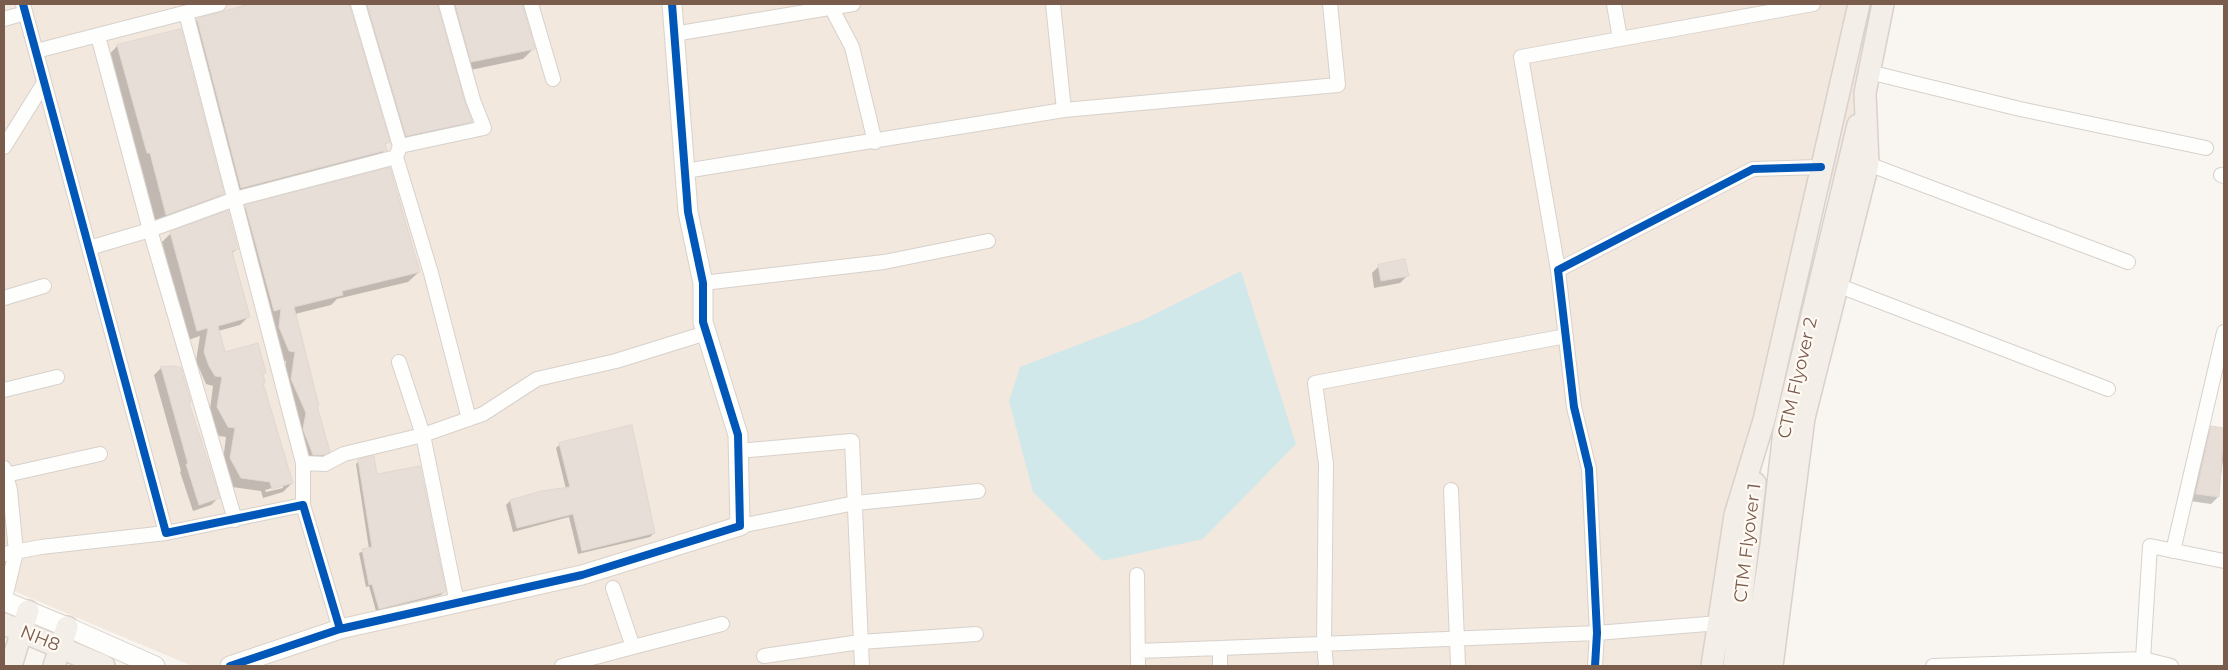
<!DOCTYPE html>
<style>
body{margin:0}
#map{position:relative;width:2228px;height:670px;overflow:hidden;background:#f9f5f0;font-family:Montserrat,sans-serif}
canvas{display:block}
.frame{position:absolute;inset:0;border:5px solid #7a5c4d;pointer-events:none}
</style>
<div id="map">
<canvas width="2228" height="670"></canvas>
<div class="frame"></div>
</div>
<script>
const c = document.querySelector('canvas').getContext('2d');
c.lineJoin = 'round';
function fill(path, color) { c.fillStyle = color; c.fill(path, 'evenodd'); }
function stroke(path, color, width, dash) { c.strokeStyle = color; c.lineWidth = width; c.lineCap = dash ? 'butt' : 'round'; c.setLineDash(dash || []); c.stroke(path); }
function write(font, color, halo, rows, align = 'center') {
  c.font = font + ' Montserrat,sans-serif'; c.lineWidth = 4.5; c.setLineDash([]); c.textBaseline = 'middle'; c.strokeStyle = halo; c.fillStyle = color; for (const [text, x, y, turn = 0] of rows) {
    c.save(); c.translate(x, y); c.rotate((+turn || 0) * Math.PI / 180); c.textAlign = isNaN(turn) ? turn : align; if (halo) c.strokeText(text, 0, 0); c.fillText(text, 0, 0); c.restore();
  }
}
const residential = new Path2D(`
 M4,4H1890L1753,423L1707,666H192L4,587Z`);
const water = new Path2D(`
 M1241,271L1296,444L1203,539L1103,561L1033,492L1009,401L1020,367L1143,320Z`);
const shadow = new Path2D(`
 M242,4H347L388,141L384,146L385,150L375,160L230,198L187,30L197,20L245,7Z
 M348,4H435L471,121L460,132L396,145L356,12Z
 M436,4H522L534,48L523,59L461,72L444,12Z
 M180,30L223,193L212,204L156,224L140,162L137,163L107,57L117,46Z
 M246,207L419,272L408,282L337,299L331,305L295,314L318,406L316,408L328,451L318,462L302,464L282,390L286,361L279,360L236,217Z
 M171,233L237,249L231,254L249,316L240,325L218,331L224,353L262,375L264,382L262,385L292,483L283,492L263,498L261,491L232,487L222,468L226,437L219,436L209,417L213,386L206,384L196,361L200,336L188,340L162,242ZM283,485V488L266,492L265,490Z
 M1379,266L1407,276L1400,283L1374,288L1372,273Z
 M175,367L190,402L188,404L218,498L211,505L193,511L180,472L181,471L154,375L161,368Z
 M2212,427L2224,429V453L2218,497L2211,504L2190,501L2204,434Z
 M560,444L654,533L650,537L578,554L569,517L513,532L506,505L510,501L566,489L556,448Z
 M359,461L376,476L444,592L441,595L376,611L369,586L366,587L359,553L369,549L356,464Z`);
const building = new Path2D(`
 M250,4H349L390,142L385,144L387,150L241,188L197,19Z
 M367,4H437L465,102L472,122L406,136Z
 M455,4H522L535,49L471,62Z
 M181,29L224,194L166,215L150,153H147L117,45Z
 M390,168L420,272L342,291L343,295L294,307L319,406H317L330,452L323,455H313L303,429L306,413L291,379L295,352L289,351L279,327L281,309L274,311L245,205Z
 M228,211L238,249L232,251L250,317L218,326L225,352L258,343L266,373L263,374L265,383H263L293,483L272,489L270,482L241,478L230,458L235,428L228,427L217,407L222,377L215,376L209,366L204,352L208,328L197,331L170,232Z
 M1405,259L1409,276L1381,281L1378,265Z
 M175,366L181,368L191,403H189L220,498L199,505L186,464H188L161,367Z
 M632,425L655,533L582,551L573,514L517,528L510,500L541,491L570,487L559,443Z
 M2211,426L2224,428L2219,497L2196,494Z
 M374,456L377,474L420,466L446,592L379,609L372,584L369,585L362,549L372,547L358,460Z`);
const street = new Path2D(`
 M23,4L166,533L303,505L340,629
 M531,4L553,79
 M1614,4L1620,39
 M831,7L852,47L875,142
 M186,13L303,463V505
 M4,19L25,13
 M674,34L853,4
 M98,36L150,230L235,520
 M36,51L219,4
 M1869,72L2020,109L2206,148
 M1064,110L1338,85L1330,4
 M400,146L484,128L473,100L446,4
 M4,147L44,83
 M396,157L431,273L469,419
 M1868,164L2128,262
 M685,171L1064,110L1053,4
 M2221,175L2224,176
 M89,248L150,230L235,199L396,157L400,146L358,4
 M1558,270L1521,57L1813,4
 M703,283L884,262L988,241
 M1837,285L2108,389
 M4,298L44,286
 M399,362L423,435L457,603
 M4,390L57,377
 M738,451L852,441L862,666
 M303,463L325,464L344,454L423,435L483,414L537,379L616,361L706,333
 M4,468L10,490L16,552L4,602
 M6,475L100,454
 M1451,490L1458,666
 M740,526L855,503L978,491
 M2173,551L2224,332
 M4,554L41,547L166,533
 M1137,575L1138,666
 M633,647L722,624
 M1138,651L1220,648
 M764,656L860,642L976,634
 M2143,659L2171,666
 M562,666L633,647L613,588
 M1220,666V648L1597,633L1719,623
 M1326,666L1324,644L1326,464L1315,383L1566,336
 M1595,666L1597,633L1589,469L1574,407L1558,270L1753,169L1821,167
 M1933,666L2143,659L2150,546L2224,561`);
const secondary = new Path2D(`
 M4,601L67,627L155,666
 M230,666L340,629L582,575L740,526L738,435L703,322V283L688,212L672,4`);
const primary = new Path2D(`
 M4,624L104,666
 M11,666L28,611
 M54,666L67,627
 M1712,666L1735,515L1764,420L1859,4
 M1734,666L1755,483
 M1753,666L1771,545L1784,431L1858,125
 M1772,666L1804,418L1868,164L1865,93L1883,4`);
const cycleway = new Path2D(`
 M23,4L166,533L303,505L340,629
 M230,666L340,629L582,575L740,526L738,435L703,322V283L688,212L672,4
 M1595,666L1597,633L1589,469L1574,407L1558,270L1753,169L1821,167`);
const streetNames = [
 ["CTM Flyover 2",1798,378,-77],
 ["CTM Flyover 1",1748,543,-83],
 ["NH8",40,639,22]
];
fill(residential, '#f2e8de');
fill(water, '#d0e8ea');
fill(shadow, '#0003');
fill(building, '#e6ded7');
stroke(building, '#e2d8d2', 1);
stroke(street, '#d7d1cb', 16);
stroke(secondary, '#d9d2cb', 21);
stroke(primary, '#dad1cc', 24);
stroke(street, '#fefefd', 14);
stroke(secondary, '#fefefd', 19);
stroke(primary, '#f3eee8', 21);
stroke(cycleway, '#0057b8', 8);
write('18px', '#7a5c4d', '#fffaf3', streetNames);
</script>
